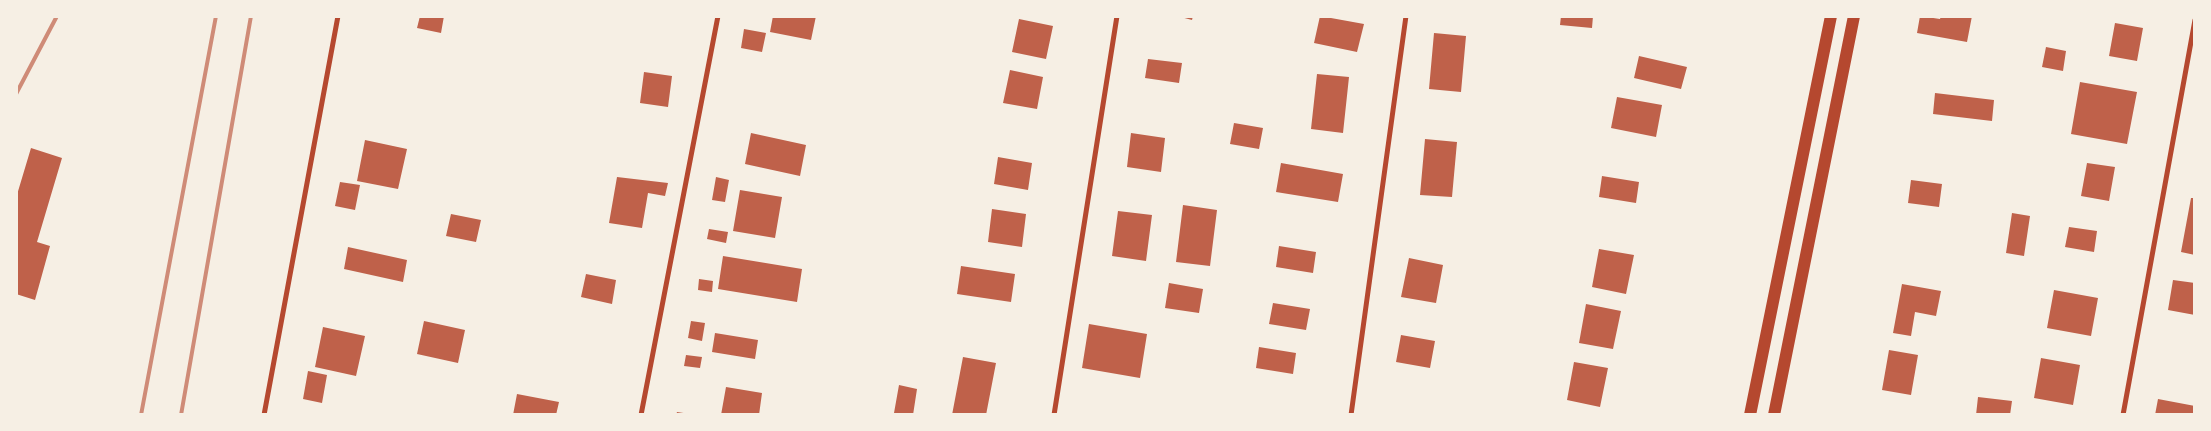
<!DOCTYPE html>
<style>
body{margin:0}
#map{position:relative;width:2211px;height:431px;overflow:hidden;background:#f6efe4;font-family:Montserrat,sans-serif}
canvas{display:block}
.frame{position:absolute;inset:0;border:18px solid #f6efe4;pointer-events:none}
</style>
<div id="map">
<canvas width="2211" height="431"></canvas>
<div class="frame"></div>
</div>
<script>
const c = document.querySelector('canvas').getContext('2d');
c.lineJoin = 'round';
function fill(path, color) { c.fillStyle = color; c.fill(path, 'evenodd'); }
function stroke(path, color, width, dash) { c.strokeStyle = color; c.lineWidth = width; c.lineCap = dash ? 'butt' : 'round'; c.setLineDash(dash || []); c.stroke(path); }
const building = new Path2D(`
 M420,16H444L441,33L417,28Z
 M773,16H816L811,40L770,32Z
 M1177,16H1193L1192,20Z
 M1320,16L1364,24L1357,52L1314,43Z
 M1561,16H1593L1592,28L1560,25Z
 M1920,16L1940,19L1941,16H1972L1967,42L1917,33Z
 M1019,19L1053,26L1046,59L1012,52Z
 M2115,23L2143,28L2137,61L2109,56Z
 M744,29L766,33L762,52L741,48Z
 M1434,33L1466,36L1461,92L1429,89Z
 M2046,47L2066,51L2063,71L2042,67Z
 M1639,56L1687,67L1681,89L1634,78Z
 M1148,59L1182,63L1179,83L1145,78Z
 M1010,70L1043,77L1037,109L1003,103Z
 M644,72L672,76L668,107L640,103Z
 M1317,74L1349,77L1343,133L1311,129Z
 M2080,82L2137,92L2127,144L2071,134Z
 M1935,93L1994,100L1992,121L1933,114Z
 M1617,97L1662,105L1656,137L1611,128Z
 M1234,123L1263,128L1259,149L1230,144Z
 M751,133L806,145L800,176L745,164Z
 M1131,133L1165,138L1161,172L1127,167Z
 M1425,139L1457,142L1452,197L1420,195Z
 M365,140L407,149L398,189L357,181Z
 M31,148L62,158L37,242L50,246L35,300L16,294V198Z
 M998,157L1032,163L1028,190L994,184Z
 M1281,163L1343,174L1338,202L1276,192Z
 M2087,163L2115,167L2109,201L2081,196Z
 M1602,176L1639,182L1636,203L1599,197Z
 M617,177L668,183L665,196L648,193L642,228L609,223Z
 M716,177L729,180L725,202L712,200Z
 M1911,180L1942,184L1939,207L1908,203Z
 M340,182L360,185L355,210L335,206Z
 M740,190L782,197L775,238L733,231Z
 M2191,198H2195V255L2181,252Z
 M1183,205L1217,210L1210,266L1176,262Z
 M992,209L1026,214L1022,247L988,242Z
 M1118,211L1152,215L1146,261L1112,256Z
 M2012,213L2030,216L2024,256L2006,253Z
 M451,214L481,220L476,242L446,236Z
 M2069,227L2097,231L2094,252L2065,247Z
 M709,229L728,232L726,243L707,239Z
 M1279,246L1316,252L1313,273L1276,267Z
 M348,247L407,260L403,282L344,269Z
 M1599,249L1634,255L1626,294L1592,287Z
 M723,256L802,269L797,302L718,289Z
 M1409,258L1443,265L1436,303L1401,297Z
 M961,266L1015,274L1011,302L957,294Z
 M586,274L616,280L612,304L581,297Z
 M699,279L713,281L712,292L698,290Z
 M2173,280L2195,283V315L2168,310Z
 M1169,283L1203,289L1199,313L1165,308Z
 M1902,284L1941,291L1936,316L1915,312L1911,336L1893,333Z
 M2054,290L2098,298L2091,336L2047,328Z
 M1273,303L1310,309L1306,330L1269,324Z
 M1586,304L1621,311L1613,349L1579,343Z
 M424,321L465,330L458,363L417,354Z
 M691,321L705,323L702,341L688,338Z
 M1089,324L1147,334L1140,378L1082,368Z
 M323,327L365,336L356,376L315,367Z
 M715,333L758,340L755,359L712,352Z
 M1401,335L1435,341L1430,368L1396,362Z
 M1259,347L1296,353L1293,374L1256,368Z
 M1889,350L1918,355L1911,395L1882,390Z
 M686,355L702,357L700,368L684,366Z
 M963,357L996,363L986,415H952Z
 M2041,358L2080,365L2073,405L2034,398Z
 M1574,362L1608,368L1600,407L1567,400Z
 M308,371L327,375L322,403L303,399Z
 M899,385L917,389L913,415L894,413Z
 M726,387L762,393L759,415H721Z
 M517,394L559,402L556,415H513Z
 M1978,397L2012,401L2010,415H1976Z
 M2158,399L2195,406V415H2155Z
 M677,412L690,414V415H676Z`);
const minor = new Path2D(`
 M264,415L338,16
 M641,415L718,16
 M1054,415L1117,16
 M1351,415L1406,16
 M2123,415L2195,20`);
const primary = new Path2D(`
 M1750,415L1831,16
 M1774,415L1854,16`);
const rail = new Path2D(`
 M16,94L57,16
 M141,415L216,16
 M181,415L251,16`);
fill(building, '#bf614a');
stroke(minor, '#b5482f', 5);
stroke(primary, '#b5482f', 12);
stroke(rail, '#cf8b77', 4);
</script>
